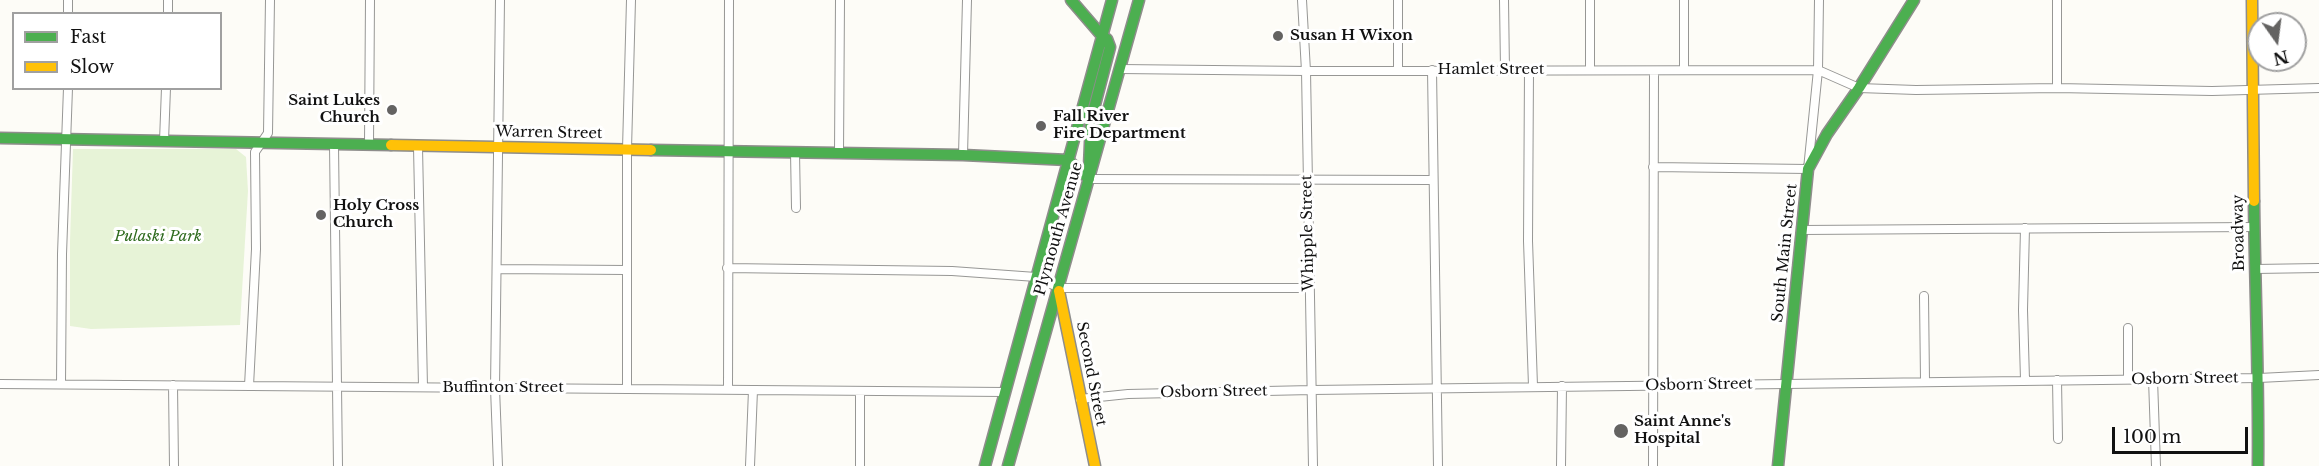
<!DOCTYPE html>
<style>
body{margin:0}
#map{position:relative;width:2319px;height:466px;overflow:hidden;background:#fdfcf7;font-family:"Libre Baskerville",serif}
canvas{display:block}
.legend{position:absolute;left:12px;top:12px;width:210px;height:78px;box-sizing:border-box;background:#fff;border:2px solid #a0a0a0;margin:0;padding:8px 10px;list-style:none;font-size:18px;color:#111}
.legend li{display:flex;align-items:center;gap:12px;height:30px}
.legend b{width:30px;border:2px solid #a0a0a0}
.north{position:absolute;left:2247px;top:12px;width:60px;height:60px;box-sizing:border-box;background:#fff;border:2px solid #a0a0a0;border-radius:50%;rotate:166deg;font-size:16px;font-weight:700;line-height:24px;text-align:center;color:#111}
.north::after{content:'';display:block;margin:auto;width:21px;height:27px;background:#646362;clip-path:polygon(50% 0,100% 100%,50% 72%,0 100%)}
.scale{position:absolute;left:2112px;top:427px;width:136px;height:27px;box-sizing:border-box;border:3px solid #111;border-top:0;padding-left:8px;font-size:18px;line-height:21px;white-space:nowrap;color:#111;-webkit-text-stroke:4px #fff;paint-order:stroke}
</style>
<div id="map">
<canvas width="2319" height="466"></canvas>
<ul class="legend">
<li><b style="height:8px;background:#4caf50"></b>Fast</li>
<li><b style="height:8px;background:#ffc107"></b>Slow</li>
</ul>
<div class="north">N</div>
<div class="scale">100 m</div>
</div>
<script>
const c = document.querySelector('canvas').getContext('2d');
c.lineJoin = 'round';
function fill(path, color) { c.fillStyle = color; c.fill(path, 'evenodd'); }
function stroke(path, color, width, dash) { c.strokeStyle = color; c.lineWidth = width; c.lineCap = dash ? 'butt' : 'round'; c.setLineDash(dash || []); c.stroke(path); }
function write(font, color, halo, rows, align = 'center') {
  c.font = font + ' "Libre Baskerville",serif'; c.lineWidth = 6; c.setLineDash([]); c.textBaseline = 'middle'; c.strokeStyle = halo; c.fillStyle = color; for (const [text, x, y, turn = 0] of rows) {
    c.save(); c.translate(x, y); c.rotate((+turn || 0) * Math.PI / 180); c.textAlign = isNaN(turn) ? turn : align; if (halo) c.strokeText(text, 0, 0); c.fillText(text, 0, 0); c.restore();
  }
}
const green = new Path2D(`
 M73,149H236L246,157L248,191L240,325L91,329L70,326V241Z`);
const street = new Path2D(`
 M168,0V14
 M1302,0L1306,71L1313,466
 M1398,0V71
 M1504,0L1505,70
 M1590,0V70
 M68,14V0
 M1120,69L1306,71L1818,70L1859,88L1916,90L2057,88L2212,91L2319,88
 M1432,70L1438,466
 M1684,70V0
 M1529,71L1528,241L1533,386
 M2057,88V0
 M164,141L166,88
 M369,144L370,0
 M334,145L338,466
 M418,147L423,387
 M795,152L796,208
 M839,153L840,0
 M963,155L967,0
 M1653,167L1808,169L1818,70L1819,0
 M1089,179L1432,180
 M2025,228L2023,310L2025,380
 M1802,230L2254,227
 M727,268L952,271L1036,277L1059,288H1310
 M498,269L626,270
 M2255,269L2319,268
 M1924,296L1925,381
 M2128,328V379
 M2153,379L2156,466
 M2057,380L2058,439
 M0,384L1005,392
 M61,384L62,254L68,88
 M173,385L174,466
 M249,386L256,249L255,152L268,133L270,0
 M627,389V149L631,0
 M728,390L729,0
 M1080,399L1128,394L1312,390L2259,378L2319,375
 M498,466L495,388L500,0
 M750,466L753,390
 M860,466V391
 M1561,466L1562,386
 M1653,466L1654,71`);
const fast = new Path2D(`
 M1071,0L1102,36L1107,39L1110,47L1091,120L1089,167
 M0,138L391,145
 M651,150L963,155L1068,160L1089,179
 M2254,201C2255,290 2259,378 2258,466
 M985,466L1112,0
 M1008,466L1139,0
 M1778,466L1808,169L1827,134L1859,88L1914,0`);
const slow = new Path2D(`
 M2252,0L2254,201
 M391,145L651,150
 M1059,291L1095,466`);
const markers = [
 [1278,36,6,"#646362"],
 [392,110,6,"#646362"],
 [1041,126,6,"#646362"],
 [321,215,6,"#646362"],
 [1621,431,8,"#646362"]
];
const poiNames = [
 ["Susan H Wixon",1290,36],
 ["Saint Lukes",380,101,"right"],
 ["Church",380,118,"right"],
 ["Fall River",1053,117],
 ["Fire Department",1053,134],
 ["Holy Cross",333,206],
 ["Church",333,223],
 ["Saint Anne's",1634,422],
 ["Hospital",1634,439]
];
const streetNames = [
 ["Hamlet Street",1491,70],
 ["Warren Street",549,133,1],
 ["Plymouth Avenue",1059,229,-74],
 ["Whipple Street",1308,233,-91],
 ["Broadway",2239,233,-91],
 ["South Main Street",1785,253,-84],
 ["Second Street",1091,374,79],
 ["Osborn Street",2185,379,-1],
 ["Osborn Street",1699,385,-1],
 ["Buffinton Street",503,388],
 ["Osborn Street",1214,392,-1]
];
const parkNames = [
 ["Pulaski Park",158,237]
];
fill(green, '#e7f3d7');
stroke(street, '#979795', 10);
stroke(fast, '#8e8d8b', 13);
stroke(slow, '#8e8d8b', 13);
stroke(street, '#fffffe', 8);
stroke(fast, '#4caf50', 10);
stroke(slow, '#ffc107', 10);
for (const [x, y, r, color] of markers) { const dot = new Path2D(); dot.arc(x, y, r, 0, 2 * Math.PI); c.fillStyle = color; c.fill(dot); stroke(dot, '#fff', 2); }
write('bold 15px', '#111', '#fff', poiNames, 'left');
write('15px', '#111', '#fff', streetNames);
write('italic 15px', '#2f6b1f', '#fff', parkNames);
</script>
